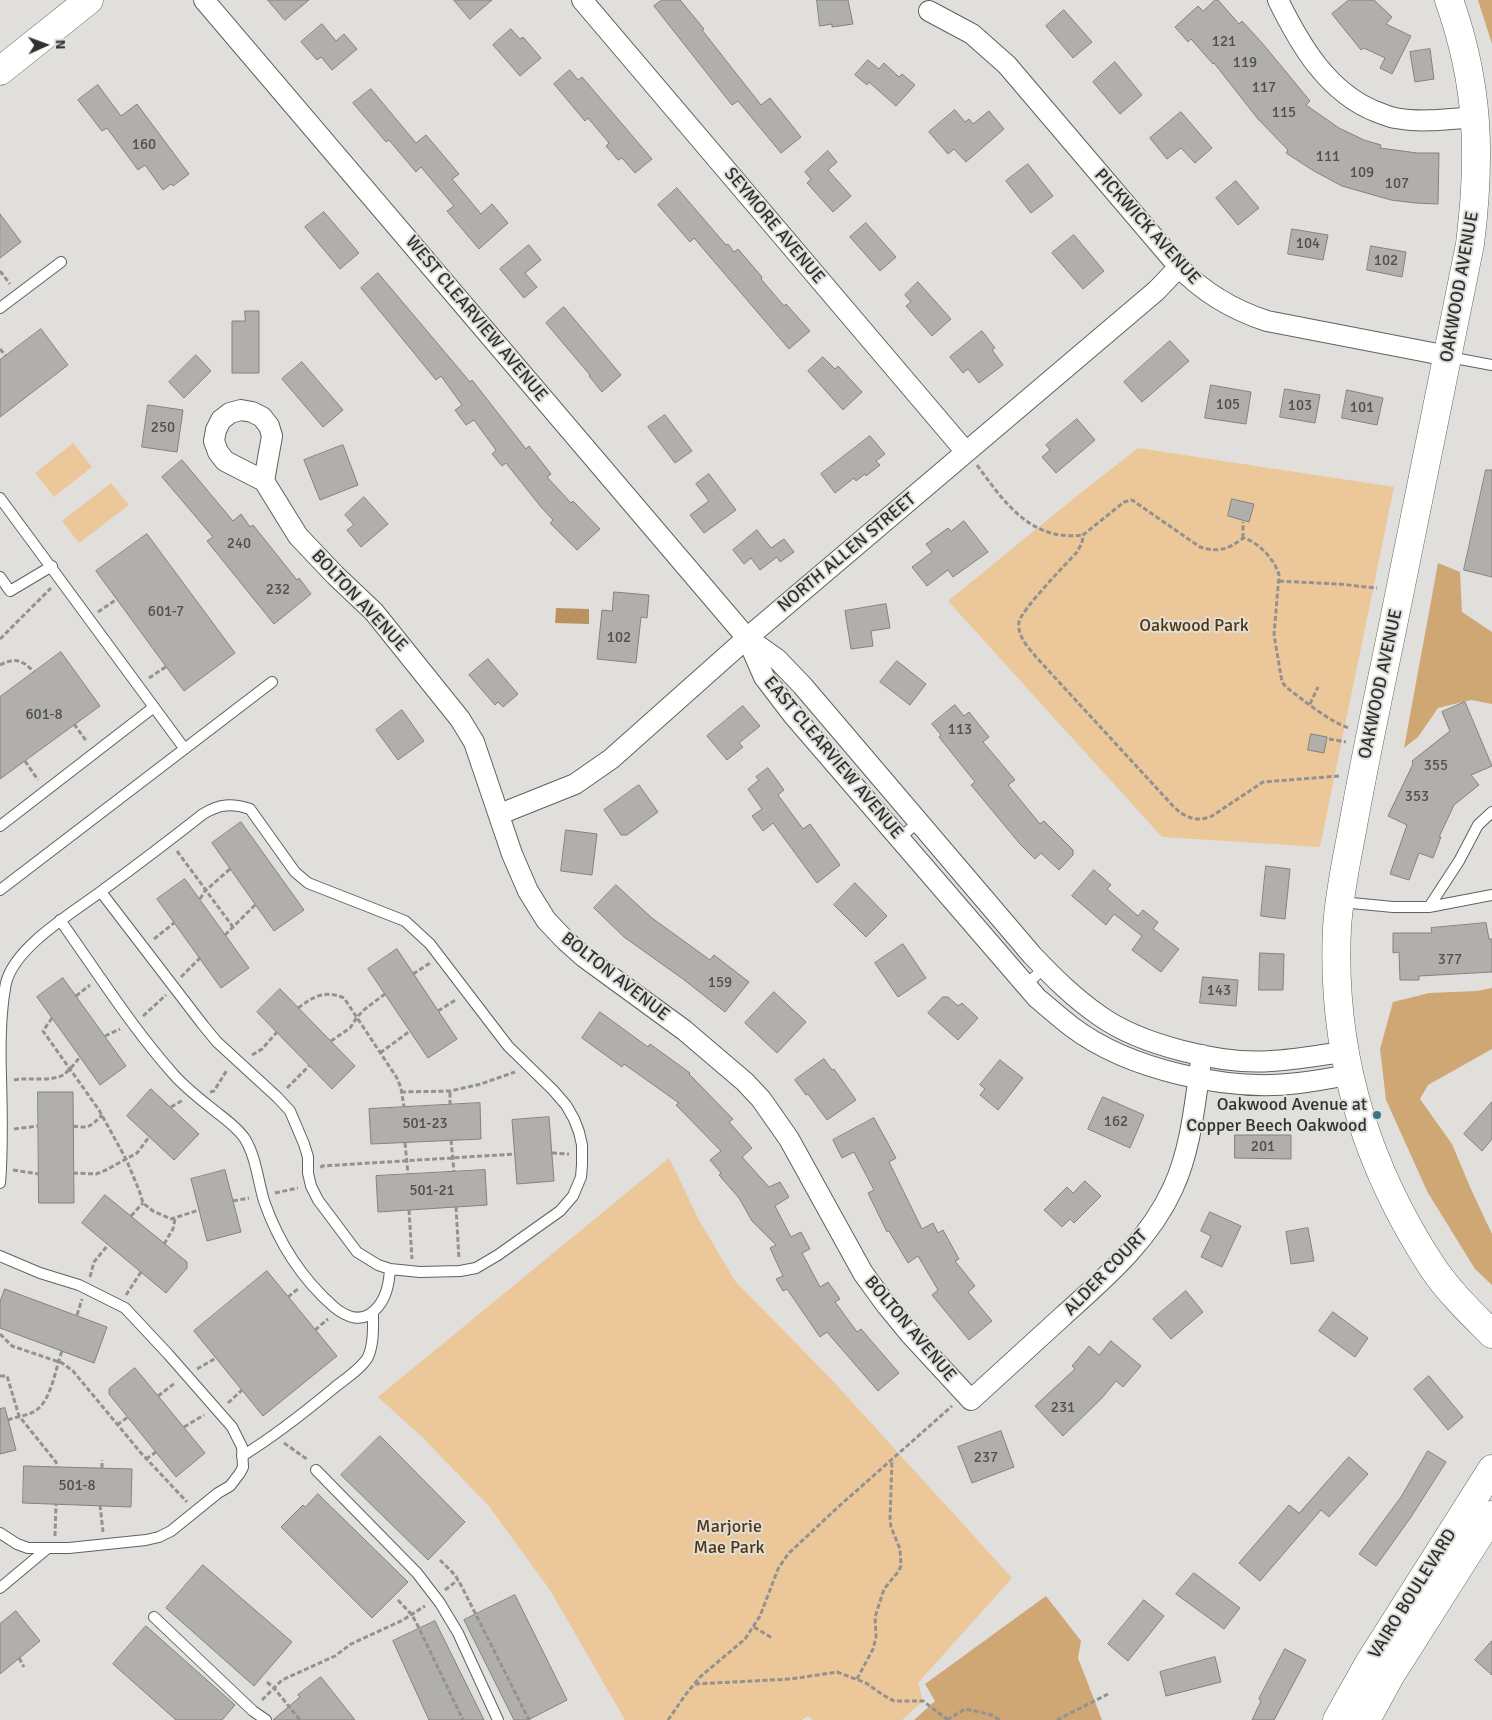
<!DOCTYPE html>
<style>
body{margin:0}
#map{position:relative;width:1492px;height:1720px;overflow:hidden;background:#e1dfdc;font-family:Signika,sans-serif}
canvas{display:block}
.north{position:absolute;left:20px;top:20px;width:50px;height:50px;-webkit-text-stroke:4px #e1dfdc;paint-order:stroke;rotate:88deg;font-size:14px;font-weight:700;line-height:20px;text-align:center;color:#313130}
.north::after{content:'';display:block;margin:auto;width:18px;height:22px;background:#313130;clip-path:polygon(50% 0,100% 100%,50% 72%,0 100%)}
</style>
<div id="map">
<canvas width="1492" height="1720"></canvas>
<div class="north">N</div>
</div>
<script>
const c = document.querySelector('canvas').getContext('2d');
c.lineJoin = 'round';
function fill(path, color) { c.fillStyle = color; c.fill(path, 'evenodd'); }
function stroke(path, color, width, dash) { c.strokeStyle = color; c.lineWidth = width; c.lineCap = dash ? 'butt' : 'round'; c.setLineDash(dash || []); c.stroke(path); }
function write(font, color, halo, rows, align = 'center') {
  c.font = font + ' Signika,sans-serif'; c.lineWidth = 4; c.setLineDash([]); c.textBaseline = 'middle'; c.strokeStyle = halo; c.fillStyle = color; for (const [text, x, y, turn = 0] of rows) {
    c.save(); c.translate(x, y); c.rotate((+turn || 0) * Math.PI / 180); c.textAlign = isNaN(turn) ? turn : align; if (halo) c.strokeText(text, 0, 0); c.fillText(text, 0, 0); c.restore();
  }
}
const green = new Path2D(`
 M73,443L92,467L54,497L35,473Z
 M1138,448L1394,487L1320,847L1162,837L948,601L1073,499Z
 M111,483L129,505L79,543L62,521Z
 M669,1158L699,1220L735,1281L832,1380L1012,1578L918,1683L923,1701L902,1720H813L808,1716L802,1720H625L550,1590L488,1505L422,1437L378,1397Z`);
const forest = new Path2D(`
 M1478,0H1492V44Z
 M1438,563L1460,572L1462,612L1492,632V704L1471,700L1438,708L1418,737L1404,748Z
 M1492,988V1049L1428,1085L1420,1099L1452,1144L1470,1187L1492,1234V1285L1475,1269L1428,1193L1386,1100L1380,1049L1393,1002L1429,993L1477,991Z
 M1046,1596L1081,1641L1078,1658L1102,1720H914L935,1701L925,1684Z`);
const water = new Path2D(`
 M556,608L589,609V624L555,623Z`);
const building = new Path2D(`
 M268,0H309L285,20Z
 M454,0H492L470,19Z
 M662,0H680L704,29L702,30L761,105L770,98L801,137L781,153L738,101L732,105L654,6Z
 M817,0H848L853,24L832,27V24L820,26Z
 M1215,0H1218L1239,24L1242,21L1263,44L1310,101L1306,105L1339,128L1364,140L1381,145L1380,148L1417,153H1439L1438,204L1415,203L1391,200L1342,186L1314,171L1286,153L1288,150L1258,119L1214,63L1213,64L1191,39L1188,42L1175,27L1198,6L1203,11Z
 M1349,0H1374L1392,17L1386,24L1411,36L1392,74L1380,68L1385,58L1364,48L1361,50L1332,14Z
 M1064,10L1092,42L1073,58L1046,26Z
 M322,24L336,41L344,34L357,49L332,70L321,57L317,60L301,42Z
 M511,29L520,39L523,37L541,58L520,76L493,45Z
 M1430,49L1434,79L1415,82L1410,52Z
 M868,60L879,69L884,63L899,77L902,74L915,85L896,106L869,82L867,85L855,75Z
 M1115,62L1142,95L1120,114L1093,82Z
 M570,70L578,80L582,77L652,159L635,173L622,158L618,160L606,146L609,143L588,118L585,121L554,84Z
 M98,85L121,116L137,104L189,174L173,186L171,184L163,190L145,165L138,170L107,128L102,131L78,100Z
 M371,89L416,143L426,135L459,174L452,179L481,214L492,204L508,223L479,249L447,211L454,206L421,167L416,172L389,140L386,142L353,103Z
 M955,110L965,122L969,119L973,124L989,111L1004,129L966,162L954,149L948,154L929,132Z
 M1181,112L1212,148L1195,163L1181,148L1167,159L1150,138Z
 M828,151L837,162L828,170L851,196L833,212L807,183L811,179L805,172Z
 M1028,164L1053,196L1031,213L1006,181Z
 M1236,181L1259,208L1238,225L1216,198Z
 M677,188L726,245L728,244L734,252L738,249L762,277L761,279L784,306L786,304L810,331L789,349L694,238L690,242L658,205Z
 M324,212L359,253L340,269L305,227Z
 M0,214L21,242L0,258Z
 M866,223L896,257L880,271L850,237Z
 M1292,229L1328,235L1323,260L1288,254Z
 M1074,235L1104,271L1083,289L1052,253Z
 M529,245L541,260L525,273L537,287L524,298L500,269Z
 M1371,246L1406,252L1402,277L1367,270Z
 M378,273L470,382L472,380L526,449L529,446L551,474L547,477L571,503L573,501L600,529L577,550L550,523L553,520L541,507L506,463L502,466L492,454L496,450L474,420L466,425L455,410L462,405L441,376L436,380L361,288Z
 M918,282L951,319L932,336L906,306L911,302L905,295Z
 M564,307L621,375L602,392L589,376L590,375L546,323Z
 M245,311H259V373H232V321H245Z
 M41,329L68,365L0,417V360Z
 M982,331L995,348L992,350L1003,365L979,383L968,369L963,373L950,357Z
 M1170,341L1189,361L1142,402L1124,382Z
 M196,355L211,371L184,398L169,382Z
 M823,357L835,369L838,366L862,392L843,410L808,371Z
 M302,362L343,410L323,427L282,379Z
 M1211,385L1251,392L1246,424L1205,418Z
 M1285,389L1320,395L1315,423L1280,417Z
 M1347,390L1383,398L1377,425L1342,418Z
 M148,405L183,410L177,452L142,447Z
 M665,415L692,451L675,463L648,427Z
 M1077,419L1095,440L1056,473L1042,457L1050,450L1046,445Z
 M870,436L885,454L876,461L880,465L866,476L865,474L856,481L854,478L835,493L821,474Z
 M343,445L358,485L320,500L304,460Z
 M182,460L233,521L241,514L250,527L253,525L297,580L299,578L311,594L274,624L207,541L213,537L162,477Z
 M1486,470H1492V577L1464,570Z
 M709,474L736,510L704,533L690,515L709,501L696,484Z
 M364,497L388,524L361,547L347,530L354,525L345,515Z
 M1232,499L1254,504L1249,522L1228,516Z
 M964,521L988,552L953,577L948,570L927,586L912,567L932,552L926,544L948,528L951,531Z
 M757,530L771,548L784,539L794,552L780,562L777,557L760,570L751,558L744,564L733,550Z
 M147,534L235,653L184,691L96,571Z
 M614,592L649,595L647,618L641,617L636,663L597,659L602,610L612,611Z
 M886,604L890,628L871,631L873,646L851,649L845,611Z
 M61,652L100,706L0,779V697Z
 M488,659L518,694L503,707L498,702L495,705L469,675Z
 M897,661L926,684L910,705L880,682Z
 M1465,702L1492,766L1471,775L1479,785L1454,805L1439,837H1441L1433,858L1419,853L1409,880L1390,874L1407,825L1388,816L1413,764L1412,761L1450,731L1442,712Z
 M955,705L964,716L969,712L989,737L983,742L1015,780L1008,785L1040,824L1044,821L1073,850V855L1059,870L1041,853L1035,859L1020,844L971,785L975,782L939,737L941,735L932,724Z
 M743,706L760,726L739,743L743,747L727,760L707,736Z
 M402,710L424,741L398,760L376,730Z
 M1311,734L1327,737L1324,753L1308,750Z
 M768,768L784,790L778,795L803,829L810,824L840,865L817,883L773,823L763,831L752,816L762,809L748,789L759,780L756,777Z
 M639,785L658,812L627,835H621L604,810Z
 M241,822L304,910L274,931L212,843Z
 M566,830L597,834L592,875L561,871Z
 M1266,866L1290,869L1285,919L1261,916Z
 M1094,870L1111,885L1107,889L1138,916L1143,910L1158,922L1153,929L1179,949L1161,972L1132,950L1142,936L1114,914L1106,925L1072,896Z
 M185,879L249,968L221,988L157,899Z
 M855,883L887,916L866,937L834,905Z
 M616,885L652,918L710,960L714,955L749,982L725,1012L683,979L624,937L594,908Z
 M1486,923L1489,939H1492V972L1419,976V980H1400L1399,952L1393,953V933H1432L1431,928Z
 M903,944L926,978L898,997L875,963Z
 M397,949L457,1039L428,1058L368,969Z
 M1260,953L1284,954L1283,990H1259Z
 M1203,977L1238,980L1236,1006L1200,1003Z
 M63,978L126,1066L100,1085L37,997Z
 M280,989L355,1066L332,1089L257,1012Z
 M774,992L806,1022L777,1053L745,1023Z
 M943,997H948L958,1006L962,1003L978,1018L958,1040L928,1013Z
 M600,1012L648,1047L650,1044L690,1073L689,1074L733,1119L729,1122L752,1148L742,1157L769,1187L780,1182L789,1197L775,1206L791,1237L801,1232L810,1249L802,1253L820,1287L828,1282L840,1299L835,1302L857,1332L861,1329L899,1373L878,1391L827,1332L820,1337L787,1289L783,1291L776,1279L783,1276L770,1248L776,1245L752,1221L739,1198L719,1175L721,1173L710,1160L721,1151L676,1105L679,1103L624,1064L622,1067L582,1038Z
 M824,1059L832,1070L834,1069L856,1100L827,1120L808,1094L806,1095L795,1080Z
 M1000,1060L1023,1078L998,1110L980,1095L985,1089L980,1085Z
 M151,1089L199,1134L174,1160L127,1116Z
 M38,1092H73L74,1203H39Z
 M1103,1097L1144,1115L1130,1148L1088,1129Z
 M1492,1102V1139L1482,1151L1464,1134Z
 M480,1103L481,1139L371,1144L369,1109Z
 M549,1117L554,1181L517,1184L512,1120Z
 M874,1118L896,1158L889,1162L922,1229L933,1223L938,1233L943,1230L959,1259L955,1261L975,1286L968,1292L992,1321L969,1340L932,1295L938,1290L918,1256L908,1263L889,1231L887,1232L868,1193L874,1190L854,1152L842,1158L833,1140Z
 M1235,1135H1291V1159L1235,1158Z
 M225,1170L241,1232L207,1241L191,1179Z
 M485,1170L487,1205L378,1212L376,1176Z
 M1085,1181L1101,1196L1074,1223L1070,1219L1062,1227L1044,1210L1067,1187L1073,1193Z
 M105,1195L187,1262V1268L166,1293L82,1223Z
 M1210,1212L1241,1226L1222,1267L1201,1257L1211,1236L1201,1231Z
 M1308,1228L1314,1261L1291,1264L1286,1232Z
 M267,1271L337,1356L263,1416L194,1331Z
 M5,1289L107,1327L94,1363L0,1328V1302Z
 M1186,1291L1203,1312L1171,1339L1153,1319Z
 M1333,1312L1368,1338L1355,1357L1319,1331Z
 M1111,1341L1141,1366L1123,1387L1116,1381L1102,1398L1063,1436L1035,1406L1075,1369L1072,1366L1089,1346L1099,1355Z
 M135,1368L205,1453L176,1477L109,1394V1389Z
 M1429,1376L1463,1417L1448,1430L1414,1389Z
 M5,1408L16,1450L0,1454V1409Z
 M1001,1431L1014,1467L972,1483L958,1447Z
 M380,1436L465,1522L428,1560L341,1475Z
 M1428,1451L1446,1462L1411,1517L1376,1566L1359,1554L1401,1497Z
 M1349,1457L1368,1474L1329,1517L1321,1510L1260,1581L1239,1563L1289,1505L1299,1513Z
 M24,1466L132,1469L131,1507L23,1503Z
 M318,1494L408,1582L372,1618L281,1527L303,1505L305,1507Z
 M203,1565L292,1642L254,1686L166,1608Z
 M1194,1573L1240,1608L1224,1629L1176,1594Z
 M515,1595L567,1700L528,1720H514L464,1620Z
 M1144,1600L1164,1616L1128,1661L1108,1644Z
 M16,1611L40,1641L0,1674V1624Z
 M435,1621L484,1720H429L393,1641Z
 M146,1626L235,1705L222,1720H176L113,1664Z
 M1492,1641V1675L1475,1660Z
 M1285,1649L1306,1660L1274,1720H1252L1261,1701L1259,1699Z
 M1215,1657L1221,1682L1166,1696L1160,1672Z
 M321,1677L355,1720H273L300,1697L298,1695Z`);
const path = new Path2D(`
 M0,271L10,284
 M0,349L6,356
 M977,465C1004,502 1031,542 1083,535
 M1243,538V522
 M1279,581L1338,584L1377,588
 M98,612L117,599
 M0,639L51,588
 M0,665C16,657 22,660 34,672
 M149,678L167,666
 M1310,704L1318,687
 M74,724L87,742
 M1329,739L1346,742
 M25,761L38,780
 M1339,776L1263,782L1212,816C1196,823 1184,817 1173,806L1036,657C1028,647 1017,636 1019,622C1022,609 1066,564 1077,552L1082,543L1083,535L1124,502L1132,500L1200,547C1218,553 1229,549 1243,538C1259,542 1275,560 1279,575L1274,635L1282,682L1286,687C1303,700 1330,722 1349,728
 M177,851L233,927
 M200,899L205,891L230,869
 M225,935L255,905
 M154,939L174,923
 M413,974L430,963
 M181,977L200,958
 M76,996L90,985
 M298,1008C314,996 325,990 344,998L397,1078L401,1088L404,1107
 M438,1011L457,999
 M143,1016L166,995
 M52,1018L43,1031L99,1110L126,1159L139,1190L143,1203L153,1211L171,1219L199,1210
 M105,1036L120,1029
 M331,1041L350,1028L357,1017L365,1009L385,994
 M380,1053L410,1031
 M252,1055L262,1049L277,1032
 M14,1080C27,1077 51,1082 63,1075C69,1071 75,1063 80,1057
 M287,1088L309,1066
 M210,1092L214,1091L227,1070
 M401,1092L450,1091L481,1084L515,1072
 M450,1105V1091
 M171,1107L183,1100
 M73,1126C89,1129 91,1126 102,1115
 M14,1129L38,1126
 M451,1140L454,1172
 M405,1143L408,1174
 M552,1153L569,1154
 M321,1168L322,1166L515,1154
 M13,1170L39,1174
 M73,1173L96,1174L106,1170L137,1153L149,1137
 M275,1193L298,1188
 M233,1201L249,1198
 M456,1207L459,1259
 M409,1210L412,1259
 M131,1216L143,1203
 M164,1244L173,1229L175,1219
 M90,1277L94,1262L108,1245
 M126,1295L141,1272
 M288,1297L299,1288
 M77,1315L82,1299
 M315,1330L328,1319
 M0,1334L12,1346L62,1363L73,1371L141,1453L187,1502
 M197,1369L216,1358
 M0,1376H7L19,1416L56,1462L57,1467
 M158,1396L175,1383
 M228,1403L242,1390
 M8,1420C15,1417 24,1416 31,1413C51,1406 55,1369 62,1351
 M117,1425L128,1417
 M184,1427L204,1415
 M284,1443L308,1460
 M146,1459L156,1452
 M102,1468V1460
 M100,1505L103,1532
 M55,1536L56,1504
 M440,1560L455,1575L462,1587L529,1720
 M445,1590L458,1580
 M398,1600L412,1615L418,1626L463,1720
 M754,1627L772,1638
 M19,1658L24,1667
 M857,1679L873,1649L876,1637L875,1617L884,1589L898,1572L901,1566L900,1549L891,1527L890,1519L892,1460
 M267,1682L274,1688L300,1720
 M695,1684L791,1679L837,1672L866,1683L883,1695L894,1701H923L948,1720
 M262,1700L282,1680L335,1656L351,1644L403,1620L425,1606
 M668,1720L686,1694L700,1677L745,1639L760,1616L778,1569L788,1554L837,1508L952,1406
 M947,1720L965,1709L989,1714L1000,1720
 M1057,1720L1108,1694`);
const lane = new Path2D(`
 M0,308L61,262
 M1449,357L1492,365
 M0,498L184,748
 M0,577L10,591L52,566
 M0,826L154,707
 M900,838L918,822
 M0,890L272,682
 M1341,902L1393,907H1429L1492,895
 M1429,907L1459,861L1478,825L1492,812
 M60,920C97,972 132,1028 175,1076C187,1089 201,1100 215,1111C225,1119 238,1128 245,1139C256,1157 258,1181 264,1201C278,1241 302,1279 334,1307C346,1317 361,1323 374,1311C386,1300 389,1285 390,1269
 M1026,985L1044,968
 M0,1183C3,1148 2,1112 1,1077C0,1046 0,1013 6,983C15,946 74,912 103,890C137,865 170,840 203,814C219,804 232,803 250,809L295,872L308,883L405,921L430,944L508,1046L553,1090L566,1105L574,1119L579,1132L582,1145V1165L581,1177L573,1196L560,1211L498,1255L476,1268L460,1271L420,1272L390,1269L378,1265L357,1252L318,1200L311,1186L308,1173V1157L304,1144L290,1111L277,1097L217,1042L203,1025L101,892
 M0,1256L40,1273L79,1285L125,1308L168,1354L232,1427L242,1447L243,1467L240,1473L230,1486L218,1493L171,1531L159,1537L146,1540L69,1548H28L17,1544L0,1533
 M242,1456C275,1436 305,1412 334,1388C345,1379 361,1369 368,1357C374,1343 373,1327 373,1312
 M316,1470L417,1573L440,1603L458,1633L498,1720
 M0,1588L48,1548
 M154,1617L253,1711L266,1720`);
const street = new Path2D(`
 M204,0L747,638L777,659L802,685L1032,955C1054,978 1074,998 1100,1016C1141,1045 1222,1065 1271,1061C1295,1060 1320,1055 1343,1052
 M582,0L966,452
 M1278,0C1300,45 1328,93 1377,112C1383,114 1389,117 1395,118C1422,123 1449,119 1476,117
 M929,11L972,34L1007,65L1179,267C1204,293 1233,310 1267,321L1448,356
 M264,481L272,436L269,426L262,417L252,412L241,410L230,413L221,420L216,430L214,441L218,452L225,461L264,481L298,536L335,575L374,612L460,719L474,742L512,854L528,891L546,920L565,940L584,957L684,1030L745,1082L761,1099L789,1139L863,1273L887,1306L910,1334L971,1400C1002,1372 1032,1344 1063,1316C1105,1278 1149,1241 1173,1188C1192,1147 1195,1099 1202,1055
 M747,638L764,677L793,715L1037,998C1048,1007 1060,1018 1072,1027C1129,1070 1229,1092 1299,1083C1315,1081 1332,1078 1348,1075
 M500,814L575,784L611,759L747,638L1156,291L1179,267`);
const secondary = new Path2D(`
 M1449,0C1479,84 1481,156 1470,244C1443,378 1416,511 1389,645C1376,707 1363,769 1352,831C1346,863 1339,895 1337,928C1331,1051 1364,1162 1431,1265C1448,1291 1470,1312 1492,1334
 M0,71L89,0
 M1337,1720L1369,1663L1492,1469
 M1366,1720L1390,1676L1492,1515`);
const markers = [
 [1377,1115,5,"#37768b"]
];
const numberNames = [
 ["121",1224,42],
 ["119",1245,63],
 ["117",1264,88],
 ["115",1284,113],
 ["160",144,145],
 ["111",1328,157],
 ["109",1362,173],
 ["107",1397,184],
 ["104",1308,244],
 ["102",1386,261],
 ["105",1228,405],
 ["103",1300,406],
 ["101",1362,408],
 ["250",163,428],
 ["240",239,544],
 ["232",278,590],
 ["601-7",166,612],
 ["102",619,638],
 ["601-8",44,715],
 ["113",960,730],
 ["355",1436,766],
 ["353",1417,797],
 ["377",1450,960],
 ["159",720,983],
 ["143",1219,991],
 ["162",1116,1122],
 ["501-23",425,1124],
 ["201",1263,1147],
 ["501-21",432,1191],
 ["231",1063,1408],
 ["237",986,1458],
 ["501-8",77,1486]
];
const streetNames = [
 ["SEYMORE AVENUE",774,226,50],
 ["PICKWICK AVENUE",1147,227,48],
 ["OAKWOOD AVENUE",1460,287,-80],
 ["WEST CLEARVIEW AVENUE",476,319,50],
 ["NORTH ALLEN STREET",847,553,-40],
 ["BOLTON AVENUE",359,601,47],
 ["OAKWOOD AVENUE",1381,684,-78],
 ["EAST CLEARVIEW AVENUE",833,758,50],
 ["BOLTON AVENUE",615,977,38],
 ["ALDER COURT",1106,1273,-46],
 ["BOLTON AVENUE",910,1329,50],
 ["VAIRO BOULEVARD",1413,1594,-58]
];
const parkNames = [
 ["Oakwood Park",1194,626],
 ["Marjorie",729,1527],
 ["Mae Park",729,1548]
];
const poiNames = [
 ["Oakwood Avenue at",1367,1105],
 ["Copper Beech Oakwood",1367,1126]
];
fill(green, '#ebc799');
fill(forest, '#cea774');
fill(water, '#b99260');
fill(building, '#b1afac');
stroke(building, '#83827f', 1);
stroke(lane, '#62615e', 12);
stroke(street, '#62615e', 22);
stroke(secondary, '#62615e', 29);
stroke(path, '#939290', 3, [5, 2.5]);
stroke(lane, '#fff', 10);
stroke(street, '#fff', 20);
stroke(secondary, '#fff', 28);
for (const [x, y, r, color] of markers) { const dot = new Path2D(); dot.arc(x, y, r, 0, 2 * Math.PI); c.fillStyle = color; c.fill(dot); stroke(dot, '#e1dfdc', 2); }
write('15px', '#51504f', null, numberNames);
write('18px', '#313130', '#e1dfdc', streetNames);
write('18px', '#51360d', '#e1dfdc', parkNames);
write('18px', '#313130', '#e1dfdc', poiNames, 'right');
</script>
